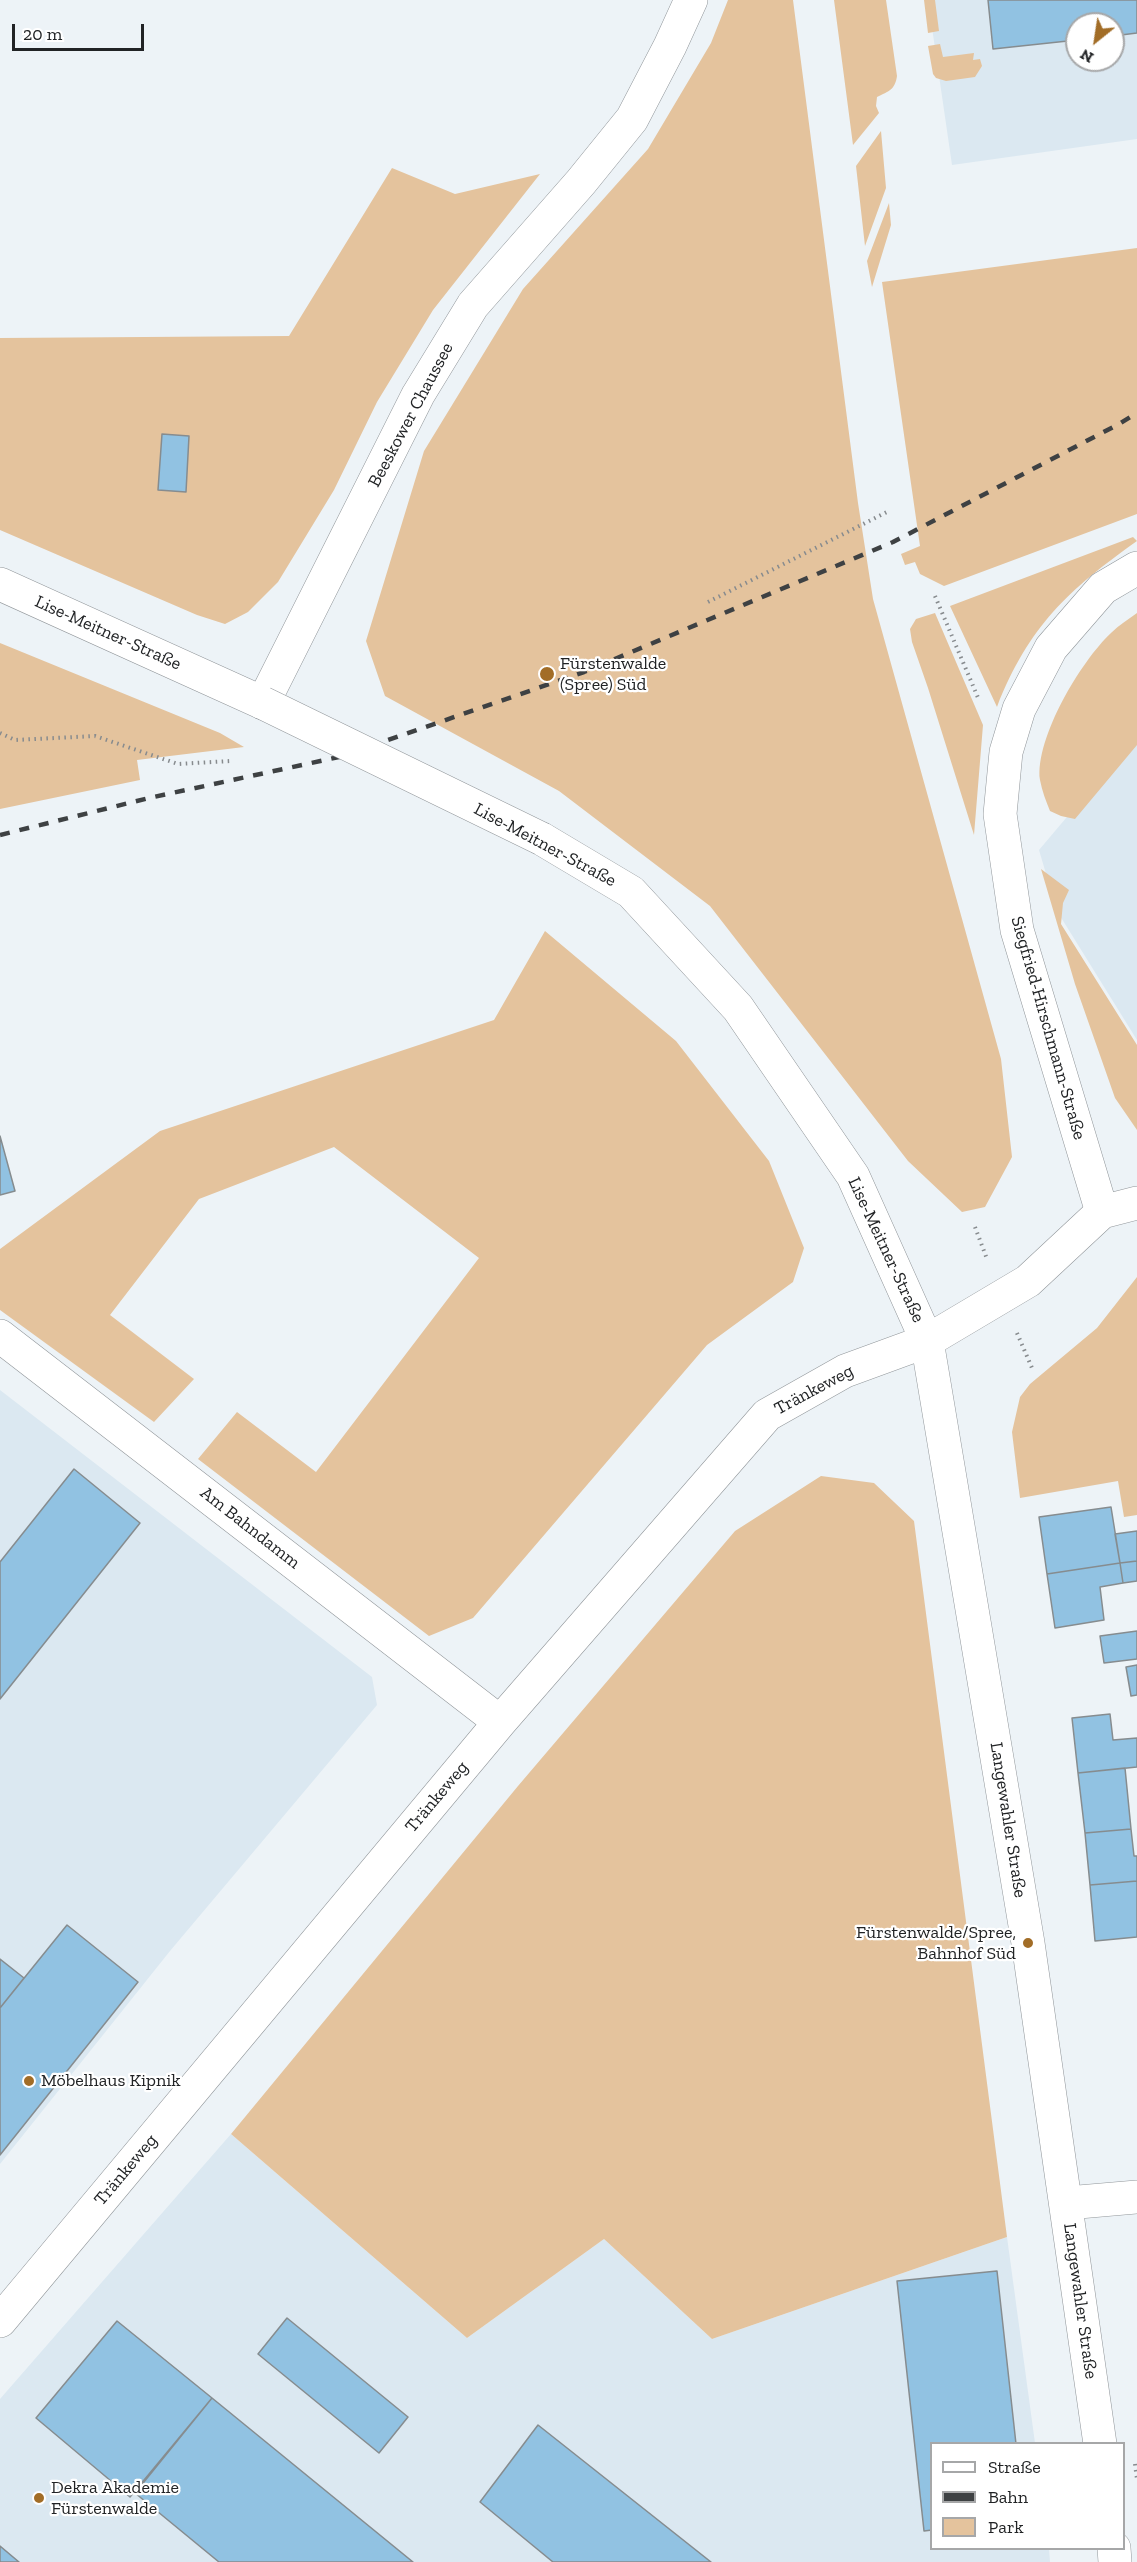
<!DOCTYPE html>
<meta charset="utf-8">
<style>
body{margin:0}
#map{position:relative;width:1137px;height:2562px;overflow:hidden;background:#edf3f7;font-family:"Zilla Slab",serif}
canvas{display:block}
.legend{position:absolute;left:930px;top:2442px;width:195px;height:108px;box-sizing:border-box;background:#fff;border:2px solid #a6a7a8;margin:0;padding:8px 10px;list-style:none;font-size:18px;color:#212325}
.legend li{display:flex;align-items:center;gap:12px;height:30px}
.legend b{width:30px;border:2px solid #a6a7a8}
.north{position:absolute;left:1065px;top:12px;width:60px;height:60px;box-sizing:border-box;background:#fff;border:2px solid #a6a7a8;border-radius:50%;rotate:210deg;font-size:16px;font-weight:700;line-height:24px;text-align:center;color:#212325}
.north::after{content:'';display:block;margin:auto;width:21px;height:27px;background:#a26d27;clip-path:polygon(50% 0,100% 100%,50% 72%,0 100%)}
.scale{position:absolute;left:12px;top:24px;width:132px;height:27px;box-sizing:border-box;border:3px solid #212325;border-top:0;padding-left:8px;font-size:18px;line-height:21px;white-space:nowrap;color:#212325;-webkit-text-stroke:4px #fff;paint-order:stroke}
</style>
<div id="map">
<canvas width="1137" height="2562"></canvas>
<ul class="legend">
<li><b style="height:8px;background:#fff"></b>Straße</li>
<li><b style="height:8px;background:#3e4143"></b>Bahn</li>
<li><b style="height:16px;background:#e4c39d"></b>Park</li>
</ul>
<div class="north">N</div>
<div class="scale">20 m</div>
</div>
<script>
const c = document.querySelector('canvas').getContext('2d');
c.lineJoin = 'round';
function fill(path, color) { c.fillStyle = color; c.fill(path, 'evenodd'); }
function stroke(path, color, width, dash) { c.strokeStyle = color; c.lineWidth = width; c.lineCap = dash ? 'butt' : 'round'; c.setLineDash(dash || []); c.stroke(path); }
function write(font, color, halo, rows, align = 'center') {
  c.font = font + ' "Zilla Slab",serif'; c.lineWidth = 4.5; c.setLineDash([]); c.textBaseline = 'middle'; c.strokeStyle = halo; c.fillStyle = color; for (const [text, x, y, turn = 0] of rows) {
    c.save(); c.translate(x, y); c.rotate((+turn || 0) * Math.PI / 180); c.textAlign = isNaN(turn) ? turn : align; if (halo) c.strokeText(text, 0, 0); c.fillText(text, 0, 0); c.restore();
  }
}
const built = new Path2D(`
 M928,0H1137V139L952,165ZM1077,24H1113V60H1077Z
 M1137,734V1040L1057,911L1039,850Z
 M0,1390L372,1677L377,1705L170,1951L0,2164Z
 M231,2134L467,2338L604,2239L712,2339L1007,2237L1035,2443L932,2444V2548L1049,2549L1050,2562H0V2399Z`);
const green = new Path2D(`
 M728,0H793L858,503L873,599L1001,1059L1012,1157L985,1207L962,1212L908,1161L710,906L559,791L385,696L366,641L424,451L523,289L648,149L711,43Z
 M834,0H886L897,76C895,90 889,91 877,97L876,106L879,113L853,145Z
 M924,0H935L939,31L928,33Z
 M940,44L943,57L974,53L973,60L980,59L982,66L975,77L946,81L936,78L933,74L928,46Z
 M881,131L886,188L865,246L856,166Z
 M392,168L455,194L540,174L433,310L377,402L334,490L278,582L248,612L225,624L197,615L0,530V338L289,336Z
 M889,203L891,225L872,287L867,261Z
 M1137,248V514L944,586L920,574L915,562L905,565L901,554L920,546L882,282Z
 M1133,537L1137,541C1068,590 1029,626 997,707L950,606Z
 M935,613L983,725L974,835L928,688L912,642L910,629L916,619Z
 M1137,613V745L1075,819L1061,816L1050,811C1046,801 1042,791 1040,780C1035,738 1081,661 1111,633C1119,625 1129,619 1137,613Z
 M0,643L220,733L244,747L137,760L140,780L0,809Z
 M1041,869L1069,890L1063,903L1061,924L1137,1045V1130L1115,1098L1075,984Z
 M545,931L676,1041L769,1161L804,1248L793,1282L707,1345L473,1618L429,1636L198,1459L237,1412L316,1472L479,1258L334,1147L199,1199L110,1315L194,1379L154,1422L0,1310V1249L160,1131L494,1020Z
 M1137,1277V1515L1124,1517L1118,1481L1020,1498L1012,1432L1020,1397L1030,1384L1097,1328Z
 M821,1476L874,1483L914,1521L1007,2237L712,2339L604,2239L467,2338L231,2134L518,1786L735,1531Z`);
const building = new Path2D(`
 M988,0H1137V33L1113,36V24H1077V40L993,49Z
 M162,434L189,436L186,492L158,490Z
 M0,1136L15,1191L0,1195Z
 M74,1469L140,1523L0,1699V1562Z
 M1111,1507L1120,1563L1047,1574L1039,1517Z
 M1137,1531V1561L1120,1563L1115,1534Z
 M1137,1561V1581L1123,1583L1120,1563Z
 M1120,1563L1123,1583L1100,1587L1104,1620L1055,1628L1047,1574Z
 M1137,1631V1659L1104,1663L1100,1636Z
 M1137,1665V1695L1131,1696L1126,1667Z
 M1110,1714L1113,1740L1137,1738V1767L1078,1773L1072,1718Z
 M1125,1768L1131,1829L1085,1833L1078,1773Z
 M1131,1829L1134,1856H1137V1881L1090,1885L1085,1833Z
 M1137,1881V1937L1095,1941L1090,1885Z
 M67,1925L138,1982L0,2155V2008Z
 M0,1959L24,1978L0,2008Z
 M997,2271L1016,2444H932V2530L924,2531L897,2281Z
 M287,2318L408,2417L379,2453L258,2354Z
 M117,2321L212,2398L130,2497L36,2418Z
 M212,2398L413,2562H219L135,2493Z
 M538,2425L711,2562H553L480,2502Z
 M0,2546L19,2562H0Z`);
const path = new Path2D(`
 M935,596L979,700
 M708,602L889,511
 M0,733L15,740L95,736L178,764L230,761
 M975,1227L987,1259
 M1017,1333L1032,1368
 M1135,2464L1137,2479`);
const minor = new Path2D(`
 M263,703L418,395L473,305L581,182L632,119L670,46L691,0
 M1102,1212L1017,930L1000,814L1006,752L1019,709L1051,648L1103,588L1137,568
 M0,1336L500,1722
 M1067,2203L1137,2197
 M0,2321L500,1722L767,1415L845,1371L927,1341`);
const tertiary = new Path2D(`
 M0,584L263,703
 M542,839L631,892L738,1008L853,1176L927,1341L1028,1943L1100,2444
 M927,1341L1028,1281L1102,1212L1137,1203
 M1114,2548L1115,2562`);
const rail = new Path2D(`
 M0,835L149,798L339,757L584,672L893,542L1119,424L1137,413`);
const tertiaryBridge = new Path2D(`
 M263,703L542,839`);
const markers = [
 [547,674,8,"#a26d27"],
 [1028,1943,6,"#a26d27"],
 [29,2081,6,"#a26d27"],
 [39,2498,6,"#a26d27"]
];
const streetNames = [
 ["Beeskower Chaussee",411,415,-62],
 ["Lise-Meitner-Straße",108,633,24],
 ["Lise-Meitner-Straße",545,845,28],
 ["Siegfried-Hirschmann-Straße",1048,1028,74],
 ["Lise-Meitner-Straße",886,1250,65],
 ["Tränkeweg",814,1390,-28],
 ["Am Bahndamm",250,1528,38],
 ["Tränkeweg",437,1797,-50],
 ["Langewahler Straße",1008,1820,81],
 ["Tränkeweg",126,2170,-50],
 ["Langewahler Straße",1080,2301,82]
];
const poiNames = [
 ["Fürstenwalde",560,664],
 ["(Spree) Süd",560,685],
 ["Fürstenwalde/Spree,",1016,1933,"right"],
 ["Bahnhof Süd",1016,1954,"right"],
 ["Möbelhaus Kipnik",41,2081],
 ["Dekra Akademie",51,2488],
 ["Fürstenwalde",51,2509]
];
fill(built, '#dbe8f1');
fill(green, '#e4c39d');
fill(building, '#91c2e2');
stroke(building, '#868c8f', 1.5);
stroke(minor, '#91969a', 34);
stroke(tertiary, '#91969a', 34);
stroke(path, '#878b8e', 4, [1.5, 4.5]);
stroke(minor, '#fff', 33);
stroke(tertiary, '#fff', 33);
stroke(rail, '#3e4143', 4.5, [10, 10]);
stroke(tertiaryBridge, '#91969a', 34, []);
stroke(tertiaryBridge, '#fff', 33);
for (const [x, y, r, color] of markers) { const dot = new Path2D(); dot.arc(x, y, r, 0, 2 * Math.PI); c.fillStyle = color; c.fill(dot); stroke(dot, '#fff', 2); }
write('18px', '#212325', '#fff', streetNames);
write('18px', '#212325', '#fff', poiNames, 'left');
</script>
